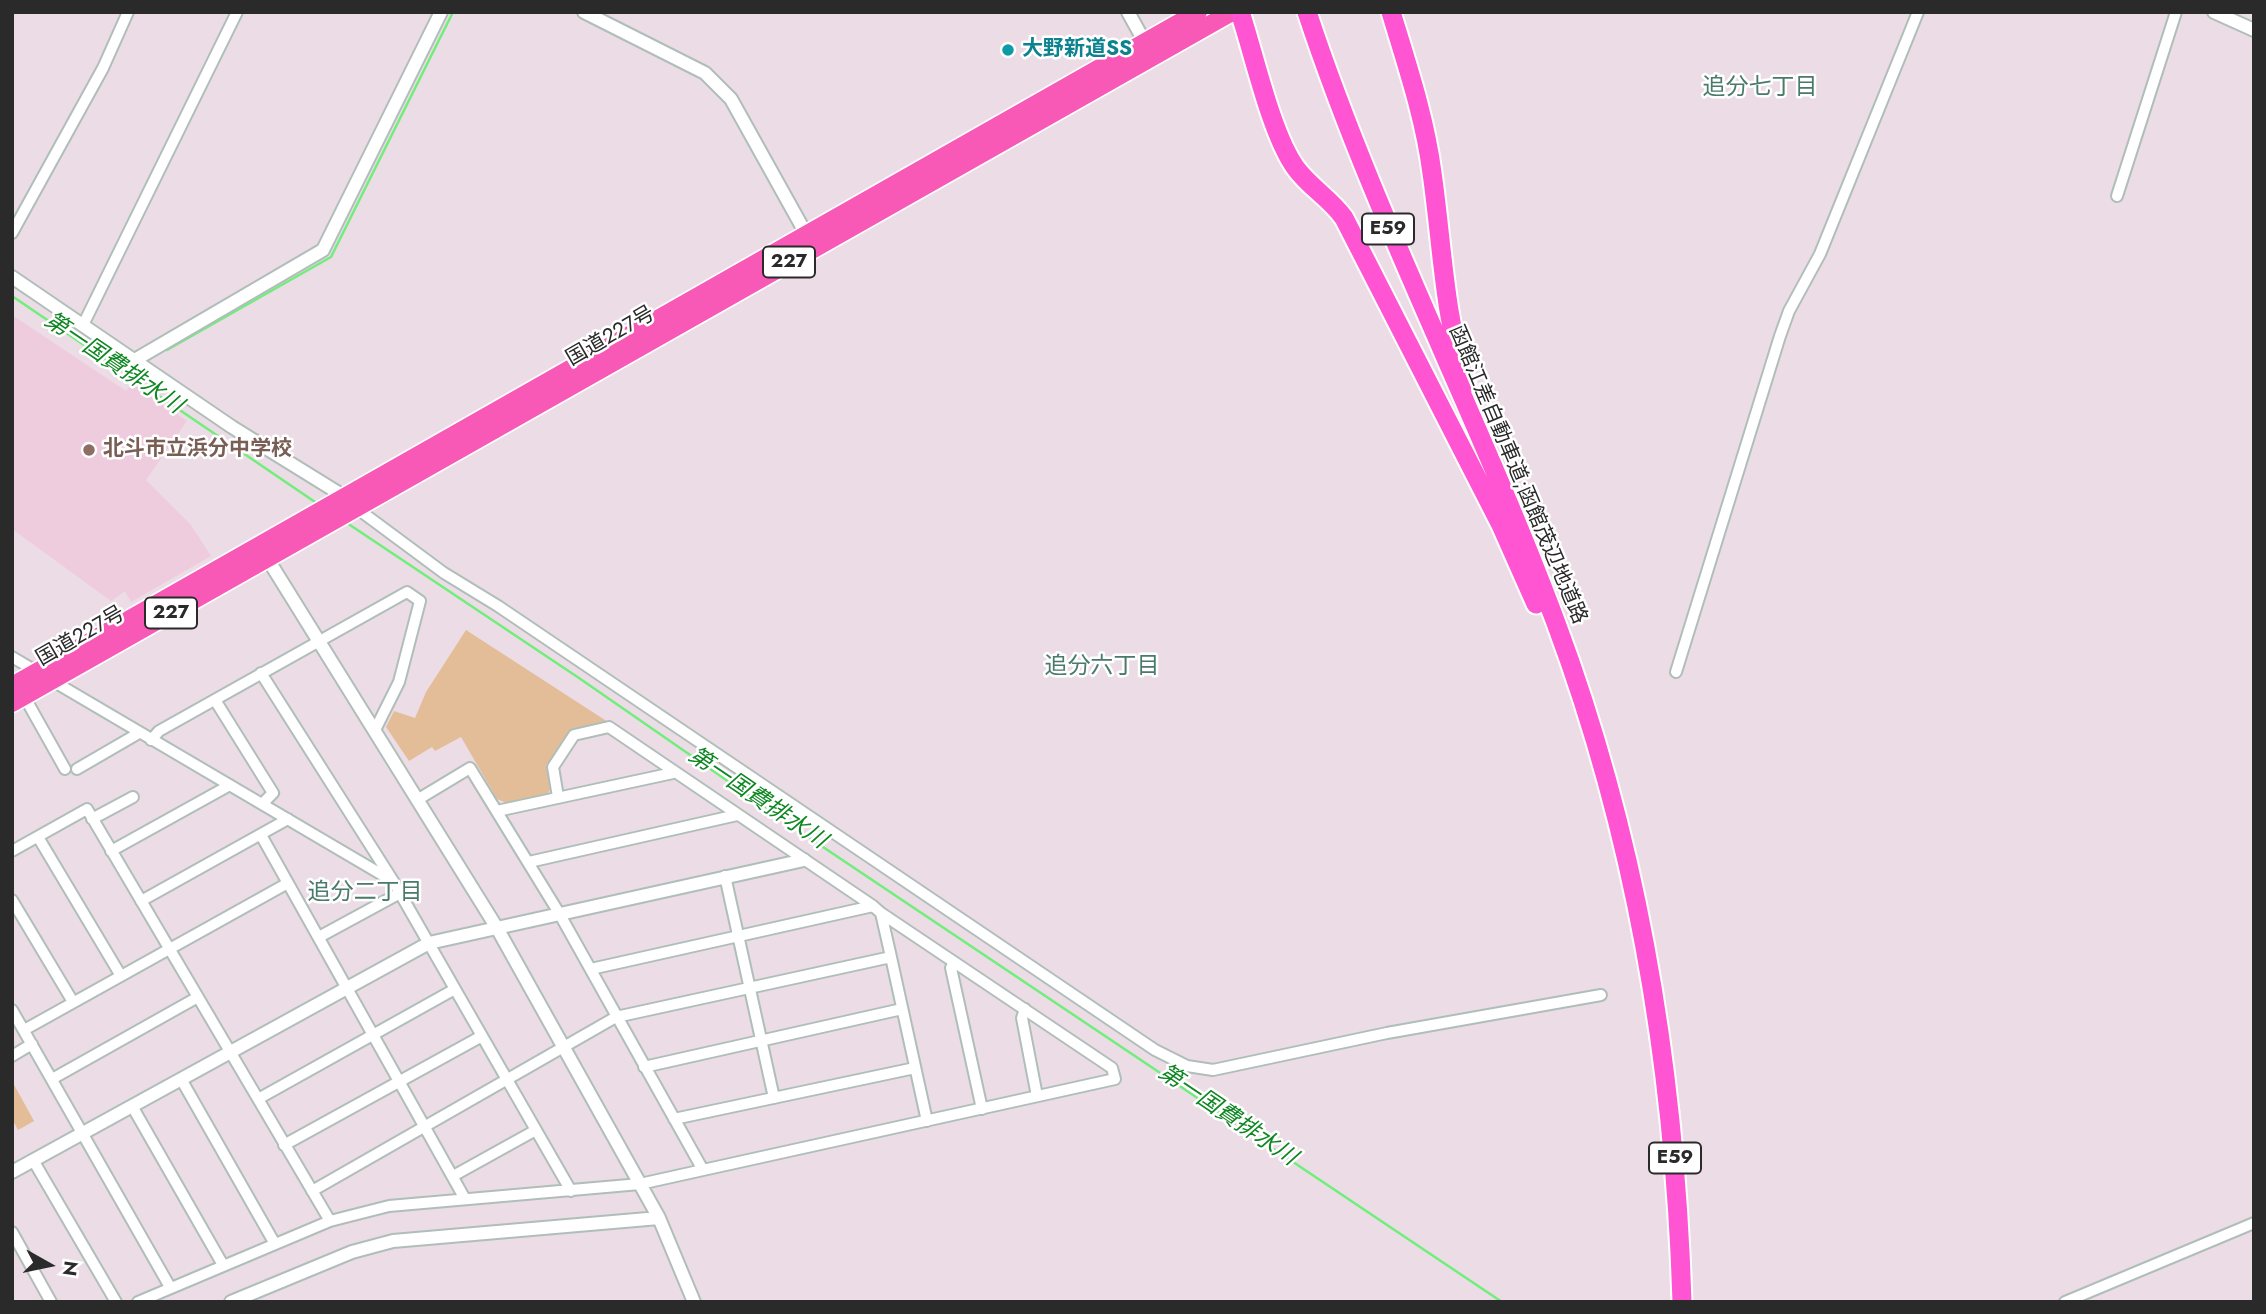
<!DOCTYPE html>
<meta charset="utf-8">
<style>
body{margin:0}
#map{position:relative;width:2266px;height:1314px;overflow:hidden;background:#ecdce6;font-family:Jost,sans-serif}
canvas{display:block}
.frame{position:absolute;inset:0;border:14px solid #2a2a2a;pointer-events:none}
.north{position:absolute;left:14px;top:1230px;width:70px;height:70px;-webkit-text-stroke:5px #fff;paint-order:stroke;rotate:99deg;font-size:19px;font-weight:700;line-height:28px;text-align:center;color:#2a2a2a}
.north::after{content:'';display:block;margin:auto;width:24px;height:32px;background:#2a2a2a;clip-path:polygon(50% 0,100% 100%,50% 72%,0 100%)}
</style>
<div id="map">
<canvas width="2266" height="1314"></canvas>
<div class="frame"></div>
<div class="north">N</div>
</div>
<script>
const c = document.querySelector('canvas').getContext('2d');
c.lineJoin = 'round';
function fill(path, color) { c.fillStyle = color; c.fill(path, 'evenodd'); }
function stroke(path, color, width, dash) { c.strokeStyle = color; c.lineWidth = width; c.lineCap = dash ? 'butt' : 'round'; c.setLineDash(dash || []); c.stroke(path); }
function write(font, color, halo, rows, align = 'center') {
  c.font = font + ' Jost,"Noto Sans JP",sans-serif'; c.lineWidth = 5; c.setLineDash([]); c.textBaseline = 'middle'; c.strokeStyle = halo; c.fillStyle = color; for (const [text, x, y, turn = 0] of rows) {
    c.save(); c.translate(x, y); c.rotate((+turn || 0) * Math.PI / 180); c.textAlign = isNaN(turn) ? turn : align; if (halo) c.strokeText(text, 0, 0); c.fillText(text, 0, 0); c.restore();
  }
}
const education = new Path2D(`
 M12,315L126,391L132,384L187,421L146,480L191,525L211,556L131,602L125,591L111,601L12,529Z`);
const green = new Path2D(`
 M466,630L608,722L571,730L546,766L551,787L548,794L509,804L497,799L461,737L435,751L432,747L409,761L386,727L394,711L415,718L426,692Z
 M12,1081L34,1121L18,1130L12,1119Z`);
const stream = new Path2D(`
 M12,296L318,504
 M167,350L331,257L453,12
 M347,523L579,678L823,847L1502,1302`);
const minor = new Path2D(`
 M2117,196L2176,12
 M12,233L103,68L128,12
 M83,325L237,12
 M355,507L444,573L498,606L1155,1050L1187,1066L1213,1070L1387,1033L1601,995
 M12,657L391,880
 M1676,672L1780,336L1789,311L1820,254L1918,12
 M261,673L393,881L571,1191
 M24,696L65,769
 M215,700L273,793L263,803
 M151,740L159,731L407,592L420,601L399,682L375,730
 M77,769L139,733
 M497,811L673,773
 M92,819L133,797
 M261,835L465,1199
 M38,837L121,976
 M12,851L87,809L330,1221L389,1206L640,1184L703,1170L559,913L470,768L417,800
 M111,851L230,785
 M529,862L737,815
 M725,876L774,1098
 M12,900L73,1002
 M141,901L288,819
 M319,937L400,893
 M891,957L927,1121
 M954,962L951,968L982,1109
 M591,969L873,906
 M1025,1009L1022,1018L1037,1096
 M12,1010L170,1287
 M24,1030L288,883
 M12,1056L32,1044
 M644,1067L902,1009
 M52,1079L198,997
 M181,1079L275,1244
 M258,1099L455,989
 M132,1106L223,1265
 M674,1119L915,1068
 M284,1145L482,1036
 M33,1160L116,1302
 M703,1170L1115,1079L1112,1068L881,913
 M453,1176L536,1130
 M312,1191L616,1017L891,957L881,913L873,906L609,727L574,735L553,767L558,797
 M12,1232L51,1302
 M138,1302L330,1221
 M2065,1302L2254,1223`);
const tertiary = new Path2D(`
 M584,12L705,73L731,99L810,241
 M1128,12L1148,48
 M2214,12L2254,30
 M12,277L232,427L345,497
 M133,361L323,250L441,12
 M264,553L497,928L659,1218L694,1302
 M12,1172L429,943L804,860
 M231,1302L352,1252L393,1241L659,1218`);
const trunk = new Path2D(`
 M12,686L1198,12
 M12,703L1232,12`);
const motorway = new Path2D(`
 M1240,12C1254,54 1271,133 1295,167C1309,187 1330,198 1344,218L1501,525L1536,604
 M1307,12C1376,221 1479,416 1556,623C1637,840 1675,1071 1682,1302
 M1391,12C1407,65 1425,118 1432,173C1442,242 1444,316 1466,384`);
const markers = [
 [1008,50,7,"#0f9aa8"],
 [89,450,7,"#8d6e63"]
];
const shields = [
 [1388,229,52],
 [789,262,52],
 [171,613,52],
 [1675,1158,52]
];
const shieldNames = [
 ["E59",1388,229],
 ["227",789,262],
 ["227",171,613],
 ["E59",1675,1158]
];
const cultureNames = [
 ["大野新道SS",1022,50]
];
const streetNames = [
 ["国道227号",611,337,-30],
 ["函館江差自動車道;函館茂辺地道路",1517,475,67],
 ["国道227号",81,637,-30]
];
const educationNames = [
 ["北斗市立浜分中学校",103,450]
];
const neighbourhoodNames = [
 ["追分七丁目",1760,88],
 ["追分六丁目",1102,667],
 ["追分二丁目",365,893]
];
const waterNames = [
 ["第一国費排水川",113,364,34],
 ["第一国費排水川",757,799,34],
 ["第一国費排水川",1227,1116,34]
];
fill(education, '#ecd');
fill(green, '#e3bd98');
stroke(stream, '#6fef7a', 2.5);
stroke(minor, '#b0beb9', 14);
stroke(tertiary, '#b0beb9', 16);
stroke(trunk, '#fff', 21);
stroke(motorway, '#fff', 23);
stroke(minor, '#fff', 10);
stroke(tertiary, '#fff', 12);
stroke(trunk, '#f858b6', 18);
stroke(motorway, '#ff55d3', 19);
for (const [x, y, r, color] of markers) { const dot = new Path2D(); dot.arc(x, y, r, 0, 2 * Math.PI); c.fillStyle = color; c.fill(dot); stroke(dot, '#fff', 2.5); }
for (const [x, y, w] of shields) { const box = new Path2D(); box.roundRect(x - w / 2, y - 15.5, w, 31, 5); c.fillStyle = '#fff'; c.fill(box); stroke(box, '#2a2a2a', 2); }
write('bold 19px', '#2a2a2a', null, shieldNames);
write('bold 21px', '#0d838f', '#fff', cultureNames, 'left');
write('21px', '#2a2a2a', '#fff', streetNames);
write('bold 21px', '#785e54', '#fff', educationNames, 'left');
write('23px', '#4a7b6a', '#fff', neighbourhoodNames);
write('italic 23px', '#0e8722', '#fff', waterNames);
</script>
